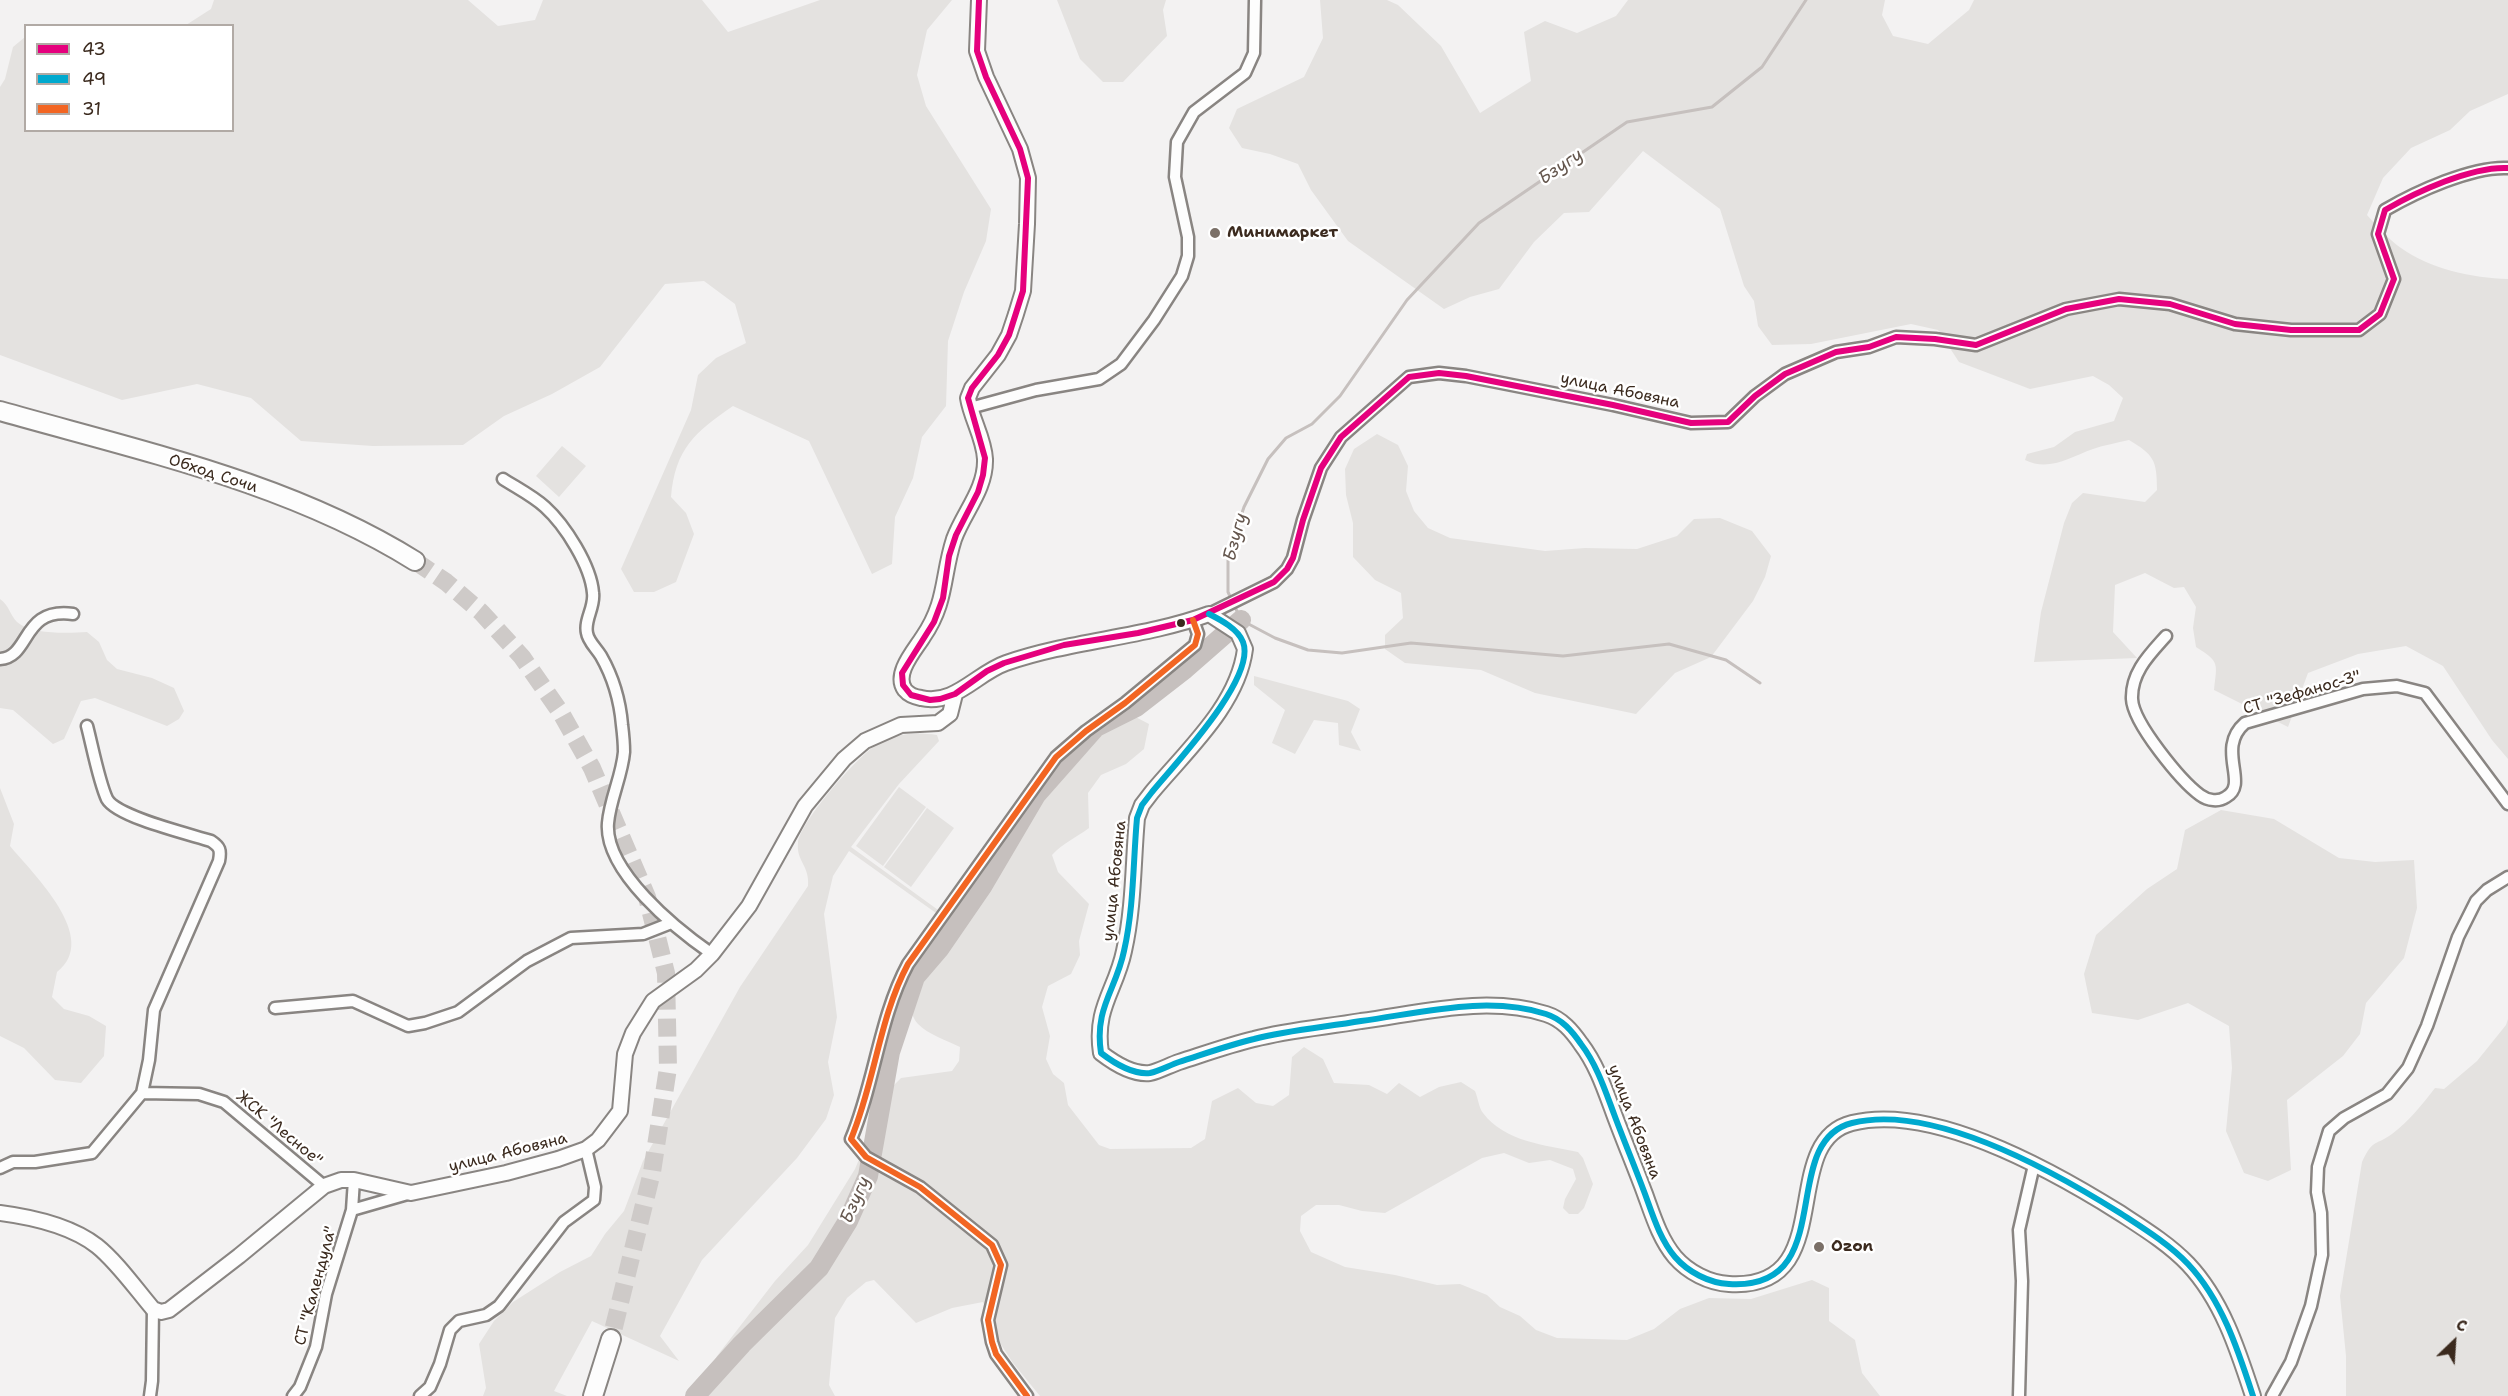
<!DOCTYPE html>
<meta charset="utf-8">
<style>
body{margin:0}
#map{position:relative;width:2508px;height:1396px;overflow:hidden;background:#f3f2f2;font-family:"Shantell Sans",sans-serif}
canvas{display:block}
.legend{position:absolute;left:24px;top:24px;width:210px;height:108px;box-sizing:border-box;background:#fff;border:2px solid #b1aaa5;margin:0;padding:8px 10px;list-style:none;font-size:18px;color:#3b2a1e}
.legend li{display:flex;align-items:center;gap:12px;height:30px}
.legend b{width:30px;border:2px solid #b1aaa5}
.north{position:absolute;left:2424px;top:1312px;width:60px;height:60px;-webkit-text-stroke:4px #fff;paint-order:stroke;rotate:25deg;font-size:16px;font-weight:700;line-height:24px;text-align:center;color:#3b2a1e}
.north::after{content:'';display:block;margin:auto;width:21px;height:27px;background:#3b2a1e;clip-path:polygon(50% 0,100% 100%,50% 72%,0 100%)}
</style>
<div id="map">
<canvas width="2508" height="1396"></canvas>
<ul class="legend">
<li><b style="height:8px;background:#e5007d"></b>43</li>
<li><b style="height:8px;background:#00a9ce"></b>49</li>
<li><b style="height:8px;background:#f26522"></b>31</li>
</ul>
<div class="north">С</div>
</div>
<script>
const c = document.querySelector('canvas').getContext('2d');
c.lineJoin = 'round';
function fill(path, color) { c.fillStyle = color; c.fill(path, 'evenodd'); }
function stroke(path, color, width, dash) { c.strokeStyle = color; c.lineWidth = width; c.lineCap = dash ? 'butt' : 'round'; c.setLineDash(dash || []); c.stroke(path); }
function write(font, color, halo, rows, align = 'center') {
  c.font = font + ' "Shantell Sans",sans-serif'; c.lineWidth = 5; c.setLineDash([]); c.textBaseline = 'middle'; c.strokeStyle = halo; c.fillStyle = color; for (const [text, x, y, turn = 0] of rows) {
    c.save(); c.translate(x, y); c.rotate((+turn || 0) * Math.PI / 180); c.textAlign = isNaN(turn) ? turn : align; if (halo) c.strokeText(text, 0, 0); c.fillText(text, 0, 0); c.restore();
  }
}
const green = new Path2D(`
 M214,0H468L498,26L535,20L543,0H702L728,32L820,0H952L927,30L917,75L926,106L991,209L986,241L964,292L948,341L946,406L922,437L913,478L895,517L892,564L872,574L809,441L733,406C695,432 675,449 671,497L686,513L694,534L676,582L654,592H634L621,569L691,410L698,375L716,358L746,343L735,304L704,281L665,284L600,367L552,394L504,416L463,445L373,446L301,441L251,398L197,384L122,400L0,355V87L5,79L13,47L25,37L26,130H232V26L186,25L211,9Z
 M1057,0H1166L1163,10L1167,36L1123,82H1103L1080,59Z
 M1320,0H1387L1398,5L1441,46L1480,113L1531,81L1524,32L1545,21L1577,33L1616,16L1628,0H1885L1882,15L1893,36L1928,44L1969,10L1974,0H2508V94L2470,111L2450,130L2411,148L2383,178L2367,215C2377,226 2388,239 2401,248C2430,269 2472,278 2508,279V759L2492,740L2443,666L2406,646L2358,654L2308,673L2288,727L2214,690C2217,663 2220,662 2196,647L2193,628L2196,607L2184,587L2174,588L2145,573L2115,585L2113,632L2137,658L2034,662L2041,612L2064,523L2072,503L2083,493L2145,502L2157,490C2157,460 2154,455 2129,440C2117,443 2104,445 2093,449C2070,457 2049,472 2025,460L2027,454L2054,447L2075,432L2114,421L2123,398L2109,385L2093,376L2030,389L1959,362L1938,330L1911,324L1811,344L1772,345L1758,326L1754,301L1744,286L1720,209L1643,151L1589,212L1564,213L1534,242L1499,289L1470,297L1444,309L1348,241L1311,190L1298,164L1270,154L1242,148L1229,128L1237,109L1304,77L1323,38Z
 M1377,434L1398,445L1408,466L1406,491L1414,511L1428,528L1450,538L1545,551L1585,548L1637,549L1677,536L1694,519L1720,518L1752,531L1771,556L1765,577L1753,601L1711,657L1675,673L1636,714L1535,693L1481,670L1405,663L1385,649V635L1403,618L1401,593L1375,580L1353,557V523L1346,495L1345,469L1354,449Z
 M562,446L586,466L559,497L536,476Z
 M0,599C9,605 10,615 17,622C32,635 69,633 87,632L99,642L107,660L117,669L152,678L174,688L184,711L179,719L167,726L95,698L81,701L64,739L53,744L13,710L0,708Z
 M1254,676L1348,701L1360,709L1351,732L1361,751L1339,745L1338,723L1314,720L1295,754L1272,743L1285,710L1254,685Z
 M1124,711L1149,724L1144,749L1126,764L1101,775L1088,793L1089,828C1076,838 1064,842 1052,855L1058,872L1089,904L1079,941L1080,955L1071,974L1048,986L1042,1007L1050,1036L1046,1059L1053,1074L1064,1083L1068,1105L1099,1145L1110,1149L1191,1148L1205,1139L1212,1101L1238,1088L1256,1103L1273,1106L1289,1095L1292,1057L1304,1047L1323,1059L1334,1083L1369,1085L1387,1094L1399,1083L1420,1097L1439,1087L1461,1082L1475,1091C1478,1098 1479,1108 1483,1113C1505,1142 1545,1145 1578,1152L1583,1158L1593,1184L1584,1208L1578,1214H1569L1563,1208L1565,1199L1576,1179L1573,1169L1550,1160L1529,1163L1504,1153L1482,1158L1385,1213L1362,1211L1339,1205H1316L1301,1216L1300,1231L1311,1252L1345,1267L1395,1275L1437,1285L1460,1284L1487,1295L1500,1307L1520,1316L1536,1330L1557,1338L1627,1340L1654,1329L1680,1309L1709,1298L1751,1299L1812,1280L1829,1288V1321L1855,1340L1862,1373L1880,1396H1040L1013,1363L1000,1343L983,1302L952,1308L916,1323L874,1280L866,1282L847,1298L835,1318L829,1385L835,1396H694L717,1356L775,1281L808,1245L855,1169L887,1092L901,1078L952,1071L959,1061L960,1047C948,1041 927,1034 918,1024C895,998 936,948 950,923L849,851L833,876L824,914L837,1017L828,1062L834,1095L826,1119L797,1158L702,1260L660,1336L679,1361L592,1321L554,1391L567,1396H483L486,1388L479,1344L494,1321L513,1302L560,1272L591,1256L605,1234L624,1211L643,1161L740,987L808,886C810,866 796,861 798,843C799,823 860,753 879,743C898,733 916,732 937,735L939,741L899,784L851,847L952,920L998,852L1019,815L1053,767L1090,731Z
 M899,787L926,807L883,866L856,846Z
 M0,788L14,824L10,846C33,874 101,938 57,972L52,997L64,1009L89,1016L106,1026L104,1056L81,1083L55,1080L24,1048L0,1036Z
 M927,808L954,828L911,887L884,867Z
 M2221,810L2274,819L2339,858L2375,862L2414,860L2417,908L2404,958L2366,1003L2360,1034L2343,1056L2287,1100L2291,1170L2268,1181L2244,1173L2226,1131L2232,1068L2229,1026L2188,1003L2138,1020L2092,1013L2084,974L2096,935L2147,889L2177,869L2185,830Z
 M2508,1019V1396H2346V1356L2340,1296L2362,1162C2373,1139 2373,1147 2392,1134C2409,1121 2422,1105 2435,1088L2444,1089L2477,1061L2506,1025Z`);
const stream = new Path2D(`
 M1760,683L1726,660L1669,644L1563,656L1411,643L1342,653L1308,650L1275,638L1241,620L1228,592V555L1244,507L1268,459L1286,438L1312,424L1340,396L1407,300L1479,223L1627,122L1712,107L1762,67L1806,0`);
const river = new Path2D(`
 M695,1396L742,1344L819,1268L848,1221L868,1176L890,1052L915,977L939,949L983,885L1036,795L1096,727L1136,707L1185,669L1241,620`);
const highwayTunnel = new Path2D(`
 M415,561L446,582L481,612L522,657L561,713L592,768L647,897L666,973L668,1068L652,1172L611,1339`);
const street = new Path2D(`
 M970,408L1036,390L1099,379L1121,364L1154,320L1182,276L1188,256V237L1175,177L1177,142L1194,112L1245,73L1254,53L1255,0
 M503,479C517,488 533,496 545,507C565,525 591,566 593,593C595,607 584,620 587,633C588,641 596,648 601,656C613,677 620,701 622,725C623,733 624,743 624,752C622,776 610,799 608,823C604,871 676,929 712,954
 M1209,614L1274,582L1287,569L1293,558L1303,520L1321,468L1341,437L1409,377L1439,373L1466,376L1613,405L1691,423L1728,422L1755,396L1785,374L1836,352L1869,347L1896,337L1935,339L1976,345L2066,309L2119,299L2170,304L2235,324L2291,330H2359L2380,314L2394,279L2378,234L2385,210C2416,192 2472,166 2508,168
 M2166,636C2150,654 2131,672 2132,699C2133,723 2181,781 2200,795C2208,801 2219,802 2226,797C2250,784 2215,749 2245,723L2363,689L2397,686L2425,693L2508,804
 M0,659C31,657 21,607 73,614
 M275,1008L353,1001L408,1026L425,1023L458,1012L527,961L571,938L643,934L671,923
 M142,1093L199,1094L224,1102L324,1186
 M0,1168L13,1162H35L92,1153L142,1093L149,1060L154,1010L219,861C221,850 220,847 211,841C189,834 117,817 107,799C99,782 92,745 87,726
 M352,1210L411,1193
 M150,1396L152,1381L153,1309
 M293,1396L300,1387L316,1347L326,1294L352,1210L354,1180
 M420,1396L430,1387L440,1364L450,1330L459,1321L486,1315L499,1306L564,1222L594,1200L595,1187L586,1149
 M1027,1396L996,1354L992,1342L988,1320L1001,1265L992,1245L920,1187L866,1157L851,1139C875,1082 879,1018 908,964L1056,757L1086,731L1125,703L1195,645L1198,634L1193,620
 M2019,1396L2022,1281L2019,1230L2034,1165
 M2272,1396L2291,1362L2311,1306L2322,1255L2321,1213L2317,1192L2318,1167L2329,1131L2344,1118L2387,1094L2408,1068L2427,1026L2458,937L2476,901L2487,890L2508,877`);
const secondary = new Path2D(`
 M979,0L977,51L986,77L1020,149L1028,178L1027,224L1023,291L1016,314L1009,335L998,355L972,388L968,398C971,418 984,438 985,459C986,489 964,512 954,539C942,576 947,602 923,637C915,650 893,674 905,690C909,695 915,697 921,698C954,706 977,673 1006,663C1072,640 1143,638 1209,614L1238,633L1245,649C1238,705 1186,751 1152,792L1142,805L1137,818C1133,862 1134,907 1124,951C1116,990 1094,1008 1101,1053C1114,1063 1132,1075 1150,1073C1159,1071 1170,1065 1179,1062C1204,1054 1229,1045 1254,1039C1288,1030 1326,1027 1361,1021C1421,1013 1487,995 1546,1014C1562,1019 1572,1031 1581,1044C1597,1065 1605,1090 1614,1114C1624,1141 1635,1167 1645,1194C1653,1216 1660,1239 1675,1257C1688,1272 1709,1283 1729,1284C1841,1291 1776,1142 1852,1123C1933,1103 2053,1171 2120,1213C2143,1228 2169,1244 2188,1264C2222,1300 2238,1350 2253,1396
 M0,1213C31,1217 71,1226 97,1246C117,1262 136,1289 153,1309L161,1312L169,1310L239,1256L324,1186L341,1180H354L411,1193L506,1173L558,1159L586,1149L598,1140L620,1111L625,1054L633,1033L653,1001L696,970L712,954L749,906L805,806L844,759L865,741L901,725L938,723L950,714L955,694`);
const highway = new Path2D(`
 M0,411C141,451 290,483 415,561
 M593,1396L611,1339`);
const bus1 = new Path2D(`
 M979,0L977,51L986,77L1020,149L1028,178L1023,291L1009,335L998,355L972,388L968,398L985,458L983,475L978,492L956,535L949,556L943,598L934,622L902,673L903,685L911,695L930,700L940,699L955,694L987,671L1004,663L1064,645L1138,633L1193,620L1274,582L1287,569L1293,558L1303,520L1321,468L1341,437L1409,377L1439,373L1466,376L1613,405L1691,423L1728,422L1755,396L1785,374L1836,352L1869,347L1896,337L1935,339L1976,345L2066,309L2119,299L2170,304L2235,324L2291,330H2359L2380,314L2394,279L2378,234L2385,210C2416,192 2472,166 2508,168`);
const bus2 = new Path2D(`
 M1209,614C1221,620 1238,629 1243,642C1257,678 1174,765 1152,792L1142,805L1137,818C1133,862 1134,907 1124,951C1116,990 1094,1008 1101,1053C1114,1063 1132,1075 1150,1073C1159,1071 1170,1065 1179,1062C1204,1054 1229,1045 1254,1039C1288,1030 1326,1027 1361,1021C1421,1013 1487,995 1546,1014C1562,1019 1572,1031 1581,1044C1597,1065 1605,1090 1614,1114C1624,1141 1635,1167 1645,1194C1653,1216 1660,1239 1675,1257C1688,1272 1709,1283 1729,1284C1841,1291 1776,1142 1852,1123C1933,1103 2053,1171 2120,1213C2143,1228 2169,1244 2188,1264C2222,1300 2238,1350 2253,1396`);
const bus3 = new Path2D(`
 M1027,1396L996,1354L992,1342L988,1320L1001,1265L992,1245L920,1187L866,1157L851,1139C875,1082 879,1018 908,964L1056,757L1086,731L1125,703L1195,645L1198,634L1193,620`);
const markers = [
 [1215,233,6,"#7b7068"],
 [1181,623,5,"#3b2a1e"],
 [1819,1247,6,"#7b7068"]
];
const poiNames = [
 ["Минимаркет",1227,233],
 ["Ozon",1831,1247]
];
const streetNames = [
 ["улица Абовяна",1620,391,12],
 ["Обход Сочи",213,474,18],
 ["СТ \"Зефанос-3\"",2302,693,-16],
 ["улица Абовяна",1115,881,-84],
 ["улица Абовяна",1634,1122,69],
 ["ЖСК \"Лесное\"",279,1129,40],
 ["улица Абовяна",508,1153,-14],
 ["СТ \"Календула\"",316,1286,-75]
];
const waterNames = [
 ["Бзугу",1561,167,-34],
 ["Бзугу",1236,537,-75],
 ["Бзугу",856,1200,-66]
];
fill(green, '#e4e2e0');
stroke(stream, '#c6c0be', 3);
stroke(river, '#c6c0be', 20);
stroke(highwayTunnel, '#cecac8', 18, [18, 9]);
stroke(street, '#898582', 15);
stroke(secondary, '#898582', 18);
stroke(highway, '#898582', 22);
stroke(street, '#fdfdfd', 10);
stroke(secondary, '#fdfdfd', 14);
stroke(highway, '#fdfdfd', 18);
stroke(bus1, '#e5007d', 6);
stroke(bus2, '#00a9ce', 6);
stroke(bus3, '#f26522', 6);
for (const [x, y, r, color] of markers) { const dot = new Path2D(); dot.arc(x, y, r, 0, 2 * Math.PI); c.fillStyle = color; c.fill(dot); stroke(dot, '#fff', 2); }
write('bold 16px', '#3b2a1e', '#fff', poiNames, 'left');
write('16px', '#3b2a1e', '#fff', streetNames);
write('italic 18px', '#65574e', '#fff', waterNames);
</script>
